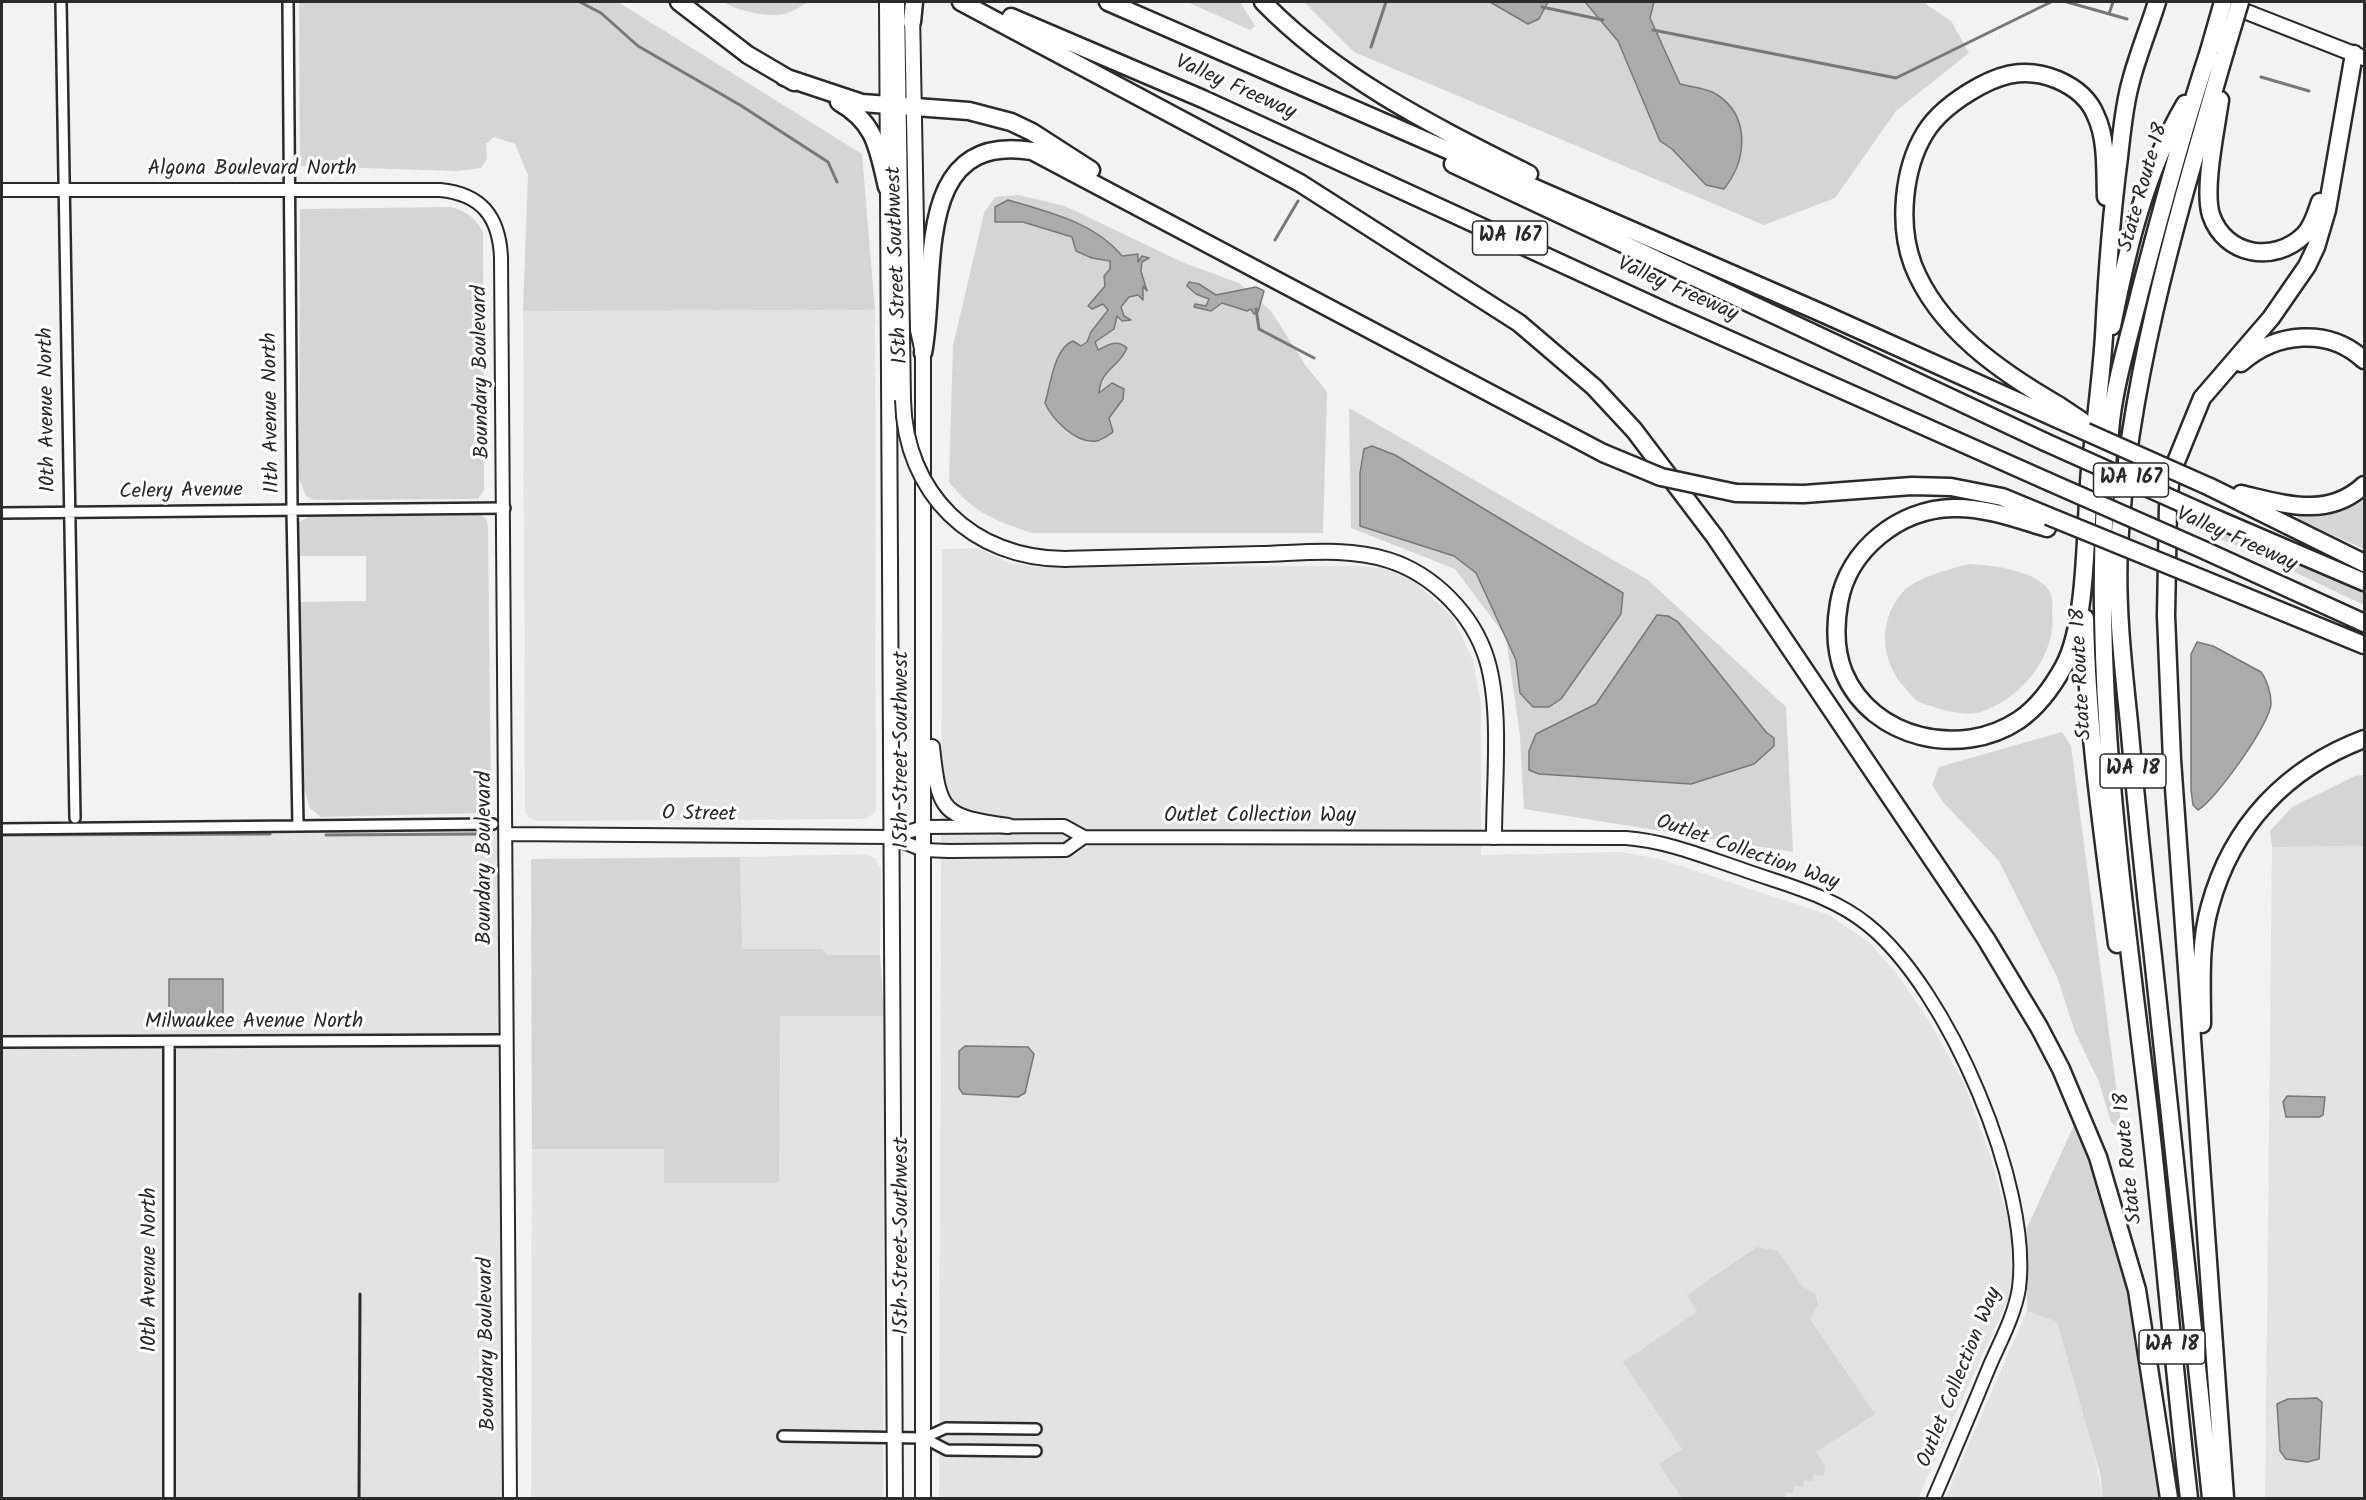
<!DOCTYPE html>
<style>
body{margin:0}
#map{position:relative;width:2366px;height:1500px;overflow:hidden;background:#f2f2f2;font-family:Kalam,sans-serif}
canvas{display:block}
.frame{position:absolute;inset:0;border:3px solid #2b2b2b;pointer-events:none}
</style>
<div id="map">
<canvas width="2366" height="1500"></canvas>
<div class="frame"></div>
</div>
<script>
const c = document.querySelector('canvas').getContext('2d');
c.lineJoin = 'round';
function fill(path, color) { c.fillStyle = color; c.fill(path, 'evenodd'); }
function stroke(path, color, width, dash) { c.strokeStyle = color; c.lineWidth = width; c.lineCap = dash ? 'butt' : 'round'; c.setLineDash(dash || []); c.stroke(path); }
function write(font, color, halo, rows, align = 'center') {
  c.font = font + ' Kalam,sans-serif'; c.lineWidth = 6; c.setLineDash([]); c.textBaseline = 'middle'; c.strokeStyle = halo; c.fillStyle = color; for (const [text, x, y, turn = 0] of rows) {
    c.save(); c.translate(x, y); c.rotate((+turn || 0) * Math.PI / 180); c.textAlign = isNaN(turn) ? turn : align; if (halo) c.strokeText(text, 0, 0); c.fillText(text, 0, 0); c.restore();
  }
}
const built = new Path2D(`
 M875,310L876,811L866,819L535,821L529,818L525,812L523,311Z
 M978,548L1010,563L1037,567L1354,566L1381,568L1394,572L1415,582L1452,616L1473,660L1481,704V855L1621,852L1660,859L1829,915L1870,943L1896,973L1929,1021L1964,1083L1990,1155L2011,1228L2012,1290L1918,1498H939L942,549Z
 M2,829L506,830L508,1498H2Z
 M2364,846V1498H2265L2272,847Z
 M866,854L875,858L881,870L880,955H828L822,949H741L740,857Z
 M780,1015L884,1016L883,1498H531L532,1149H664V1183Z
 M2027,1311L2057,1322L2090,1433L2103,1498H1945Z`);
const green = new Path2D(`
 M299,2H618L862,154L875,310L523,311L528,175L515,144L494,137L486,144L487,159L481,168L458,171L300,166Z
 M723,2H809C803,5 795,10 788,13C771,19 738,11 723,2Z
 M1187,2H1240L1255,26L1250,30Z
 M1304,2H1923L1951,21L1969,53L1896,111L1835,198L1764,225L1354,52Z
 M1018,195L1065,206L1184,263L1239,283L1271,311L1306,366L1327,392L1323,533H1032C994,520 974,513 949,482L953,346L984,213L995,197Z
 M451,207C467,212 475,217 483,232L484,490L478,499L314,500L306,496L299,478L300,209Z
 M1349,408L1648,580L1786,707L1793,852L1524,809L1520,736L1506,637L1455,569L1351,528Z
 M2364,496V549L2297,519L2298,516C2322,519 2345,510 2364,496Z
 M481,515L486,519L488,526L491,802L487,810L480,813L321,817L310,808L303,785L299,602L366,601V556H299V522L308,517Z
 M2207,524L2364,591V605L2248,550L2207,534Z
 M1968,564C1991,565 2040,570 2051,594C2053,599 2052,608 2052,613C2057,656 2020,700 1980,712C1962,717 1939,709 1922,703C1915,701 1910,694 1905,688C1881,662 1877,622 1902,593C1916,577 1948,570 1968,564Z
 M2062,732L2071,746L2121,1123L2117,1127L2111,1122L2099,1082L2075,1032L2057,977L1999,861L1943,802L1932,785L1939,767Z
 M2364,775V846L2272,847L2270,831L2292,807L2355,776Z
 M740,857L742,949H822L828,955H880L884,1016H780L779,1183H664V1149H532L531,859Z
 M2074,1125C2131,1240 2143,1373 2161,1498H2103L2100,1473L2057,1322L2027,1311V1228Z
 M1757,1247L1778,1251L1802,1286L1816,1295L1818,1305L1810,1319L1875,1414L1816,1452L1825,1465L1824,1476L1813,1475L1812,1481L1804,1480L1803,1487L1794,1486L1793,1493L1786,1492L1785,1498H1682L1659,1464L1682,1449L1623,1362L1697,1312L1687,1295Z`);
const water = new Path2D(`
 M1490,2H1548L1539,19L1528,24Z
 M1585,2H1654L1650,18L1680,84C1691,87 1707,88 1716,94C1751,116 1747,160 1724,189L1706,185L1672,149L1660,141L1618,41Z
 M1008,200C1048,212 1094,222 1122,256L1138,254V262L1142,256L1149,258L1142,262L1141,271L1147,291L1143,286V300L1138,295L1129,297L1121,307L1124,316L1131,320L1122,321L1117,316L1114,329L1095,342L1098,350C1108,345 1117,339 1127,348C1118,369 1101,368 1099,393L1112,383L1124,389L1123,399L1109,418L1113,432C1108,435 1102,440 1096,441C1076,444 1052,419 1045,403C1051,384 1054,348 1073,341L1081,346L1087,342L1091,332L1108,310L1103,304L1092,309L1088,306L1105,286L1104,276L1110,269V261L1092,258L1076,251L1072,237L1023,222H995V207Z
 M1189,282L1199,284L1216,295L1256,287L1264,291L1258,312L1254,314L1251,309L1247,311L1222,303L1211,311L1194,307L1195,304L1206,306L1209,299L1196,294L1187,286Z
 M1372,446L1395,455L1623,593L1621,614L1561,699L1549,707H1533L1520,693L1516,660L1476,573L1454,556L1360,526V473L1364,449Z
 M1657,615L1668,616L1678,622L1766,732L1774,738V746L1754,764L1691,784L1539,774L1529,770V751L1536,734L1596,704Z
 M2197,642L2213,646L2261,672C2267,680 2271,693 2271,703C2272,721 2215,801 2198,810L2193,805L2191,790V654Z
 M169,979H223V1016H169Z
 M965,1046L1028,1047L1034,1054L1025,1093L1018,1097L963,1094L959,1088V1051Z
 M2287,1096L2325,1097L2323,1115L2319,1117H2286L2283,1102Z
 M2317,1398L2322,1402L2319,1459L2307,1462L2286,1459L2280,1451L2277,1404L2288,1399Z`);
const stream = new Path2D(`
 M580,2L601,13L638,46L740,105L828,162L837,182
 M2067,2L2127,19
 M1542,7L1603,20
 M2109,14L2113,2
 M1653,30L1896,78L2051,2
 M1371,47L1386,2
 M2261,77L2309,91
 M1275,240L1298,201
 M1256,309L1259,329L1314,358
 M2,835L270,834
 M326,835L479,834`);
const minor = new Path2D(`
 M61,2L75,818
 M288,2L292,510L298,825
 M2,513L505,508
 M2,829L493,824
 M2,1042L507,1040
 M783,1436L924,1438L946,1428L1036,1429
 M924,1438L947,1450L1036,1451
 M169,1498V1042`);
const tertiary = new Path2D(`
 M2,190H440C481,194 499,216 501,257L510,1498
 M506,834L891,837L924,827L1064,826L1084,837L1626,838C1667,841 1705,857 1744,870C1786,885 1833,896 1868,925C1948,989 2032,1186 2019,1288C2015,1314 2001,1340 1990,1365C1972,1409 1953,1454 1934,1498
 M891,837L923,850L949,851L1066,850L1084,837`);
const secondary = new Path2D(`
 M887,2L895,1498
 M897,2L903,400
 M2229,5L2364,58
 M912,13L918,330L923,353V1498
 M1065,559C1130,557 1195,556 1261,554C1302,553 1347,547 1388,560C1433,574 1473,614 1487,660C1502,710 1494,783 1494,837
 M932,747C939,812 942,817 1008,826`);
const motorway = new Path2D(`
 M679,2L748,55L794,82
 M961,2L1300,183L1519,323L1594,387L1634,430L1715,537L1986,939L2039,1027L2061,1069L2098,1157L2137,1290L2169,1498
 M1108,2L1824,314L2055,418
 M1263,2C1338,79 1434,126 1529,174
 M1011,17L1203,99L1667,312L2047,481
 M912,22L914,2
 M784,77L862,103L969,111L1011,122L1032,132L1091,170
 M2220,100C2216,129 2203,189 2211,215C2225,256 2274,264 2304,235C2313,226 2316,213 2320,202
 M839,102C876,123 878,149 887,187
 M1453,164L2045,442
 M2112,326C2127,250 2145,172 2185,104
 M923,353C938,277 910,131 1032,151L1603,453
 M2241,363C2276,332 2329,327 2364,360
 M2058,405C2001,372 1938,329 1913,265C1898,225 1903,169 1925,133C1937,113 1960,97 1980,86C2006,72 2030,68 2058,80C2074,87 2089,98 2096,116C2107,139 2105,171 2106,197
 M2210,487L2364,563
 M1736,493L1804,494L1912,486L1951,487L2002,497L2048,516
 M2241,494C2284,504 2328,519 2364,485
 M2217,519L2364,582
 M2047,528C2017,519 1985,507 1953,508C1899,509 1848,550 1839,603C1835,626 1835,651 1844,673C1872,739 1961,759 2019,720C2038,707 2053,686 2064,666C2088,622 2085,523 2090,470C2095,425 2101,381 2104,336C2107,275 2111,217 2119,157C2122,131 2124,105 2131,81C2138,54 2149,28 2157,2
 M2206,551L2364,623
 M2205,580L2364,645
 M2085,618C2087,728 2103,835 2117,944
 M2202,1024C2202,986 2199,944 2210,906C2232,825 2287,768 2364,739
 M2189,1498C2173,1364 2163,1230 2147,1096C2120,872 2087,647 2111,421C2116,378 2130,334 2140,292C2161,211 2183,130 2209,51
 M2211,1498C2192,1318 2174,1138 2153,957C2144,880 2136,802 2129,723C2123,666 2116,605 2119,547C2128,378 2178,214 2225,52
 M2225,1498L2172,760L2166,616L2168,506L2171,474L2202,398L2271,318L2307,266L2316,247L2327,210L2354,54`);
const rail = new Path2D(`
 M359,1498L360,1294`);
const secondaryBridge = new Path2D(`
 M903,400C905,493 972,559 1065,559`);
const motorwayBridge = new Path2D(`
 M2209,51L2223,2
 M2225,52L2240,2
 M2058,405L2082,421
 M2055,418L2210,487
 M2045,442L2217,519
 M1603,453L1661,477L1736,493
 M2047,481L2206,551
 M2048,516L2205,580`);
const shields = [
 [1510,238,75],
 [2131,480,75],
 [2133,771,66],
 [2172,1347,66]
];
const shieldNames = [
 ["WA 167",1510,238],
 ["WA 167",2131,480],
 ["WA 18",2133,771],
 ["WA 18",2172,1347]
];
const streetNames = [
 ["Valley Freeway",1235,89,24],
 ["Algona Boulevard North",252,170],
 ["State Route 18",2145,188,-74],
 ["15th Street Southwest",899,265,-92],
 ["Valley Freeway",1677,291,24],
 ["Boundary Boulevard",483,372,-91],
 ["10th Avenue North",49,410,-91],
 ["11th Avenue North",273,413,-91],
 ["Celery Avenue",181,493,-1],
 ["Valley Freeway",2236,541,24],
 ["State Route 18",2083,674,-93],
 ["15th Street Southwest",903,750,-90],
 ["O Street",699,816,1],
 ["Outlet Collection Way",1260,817],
 ["Outlet Collection Way",1747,854,19],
 ["Boundary Boulevard",486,858,-90],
 ["Milwaukee Avenue North",254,1023],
 ["State Route 18",2130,1158,-96],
 ["15th Street Southwest",903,1236,-90],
 ["10th Avenue North",151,1270,-90],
 ["Boundary Boulevard",489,1344,-91],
 ["Outlet Collection Way",1961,1378,-68]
];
fill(built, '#e3e3e3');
fill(green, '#d5d5d5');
fill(water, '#ababab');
stroke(water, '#787878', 1.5);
stroke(stream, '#787878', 3);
stroke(minor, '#2b2b2b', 14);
stroke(tertiary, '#2b2b2b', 16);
stroke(secondary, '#2b2b2b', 18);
stroke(motorway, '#2b2b2b', 21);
stroke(minor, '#fff', 9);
stroke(tertiary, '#fff', 12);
stroke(secondary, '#fff', 14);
stroke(motorway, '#fff', 16);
stroke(rail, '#2b2b2b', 3);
stroke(secondaryBridge, '#2b2b2b', 18, []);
stroke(motorwayBridge, '#2b2b2b', 21, []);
stroke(secondaryBridge, '#fff', 14);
stroke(motorwayBridge, '#fff', 16);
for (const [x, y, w] of shields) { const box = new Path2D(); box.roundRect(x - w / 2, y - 17, w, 34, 4.5); c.fillStyle = '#fff'; c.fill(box); stroke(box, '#2b2b2b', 1.5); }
write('bold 20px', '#2b2b2b', null, shieldNames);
write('21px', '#2b2b2b', '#fff', streetNames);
</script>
